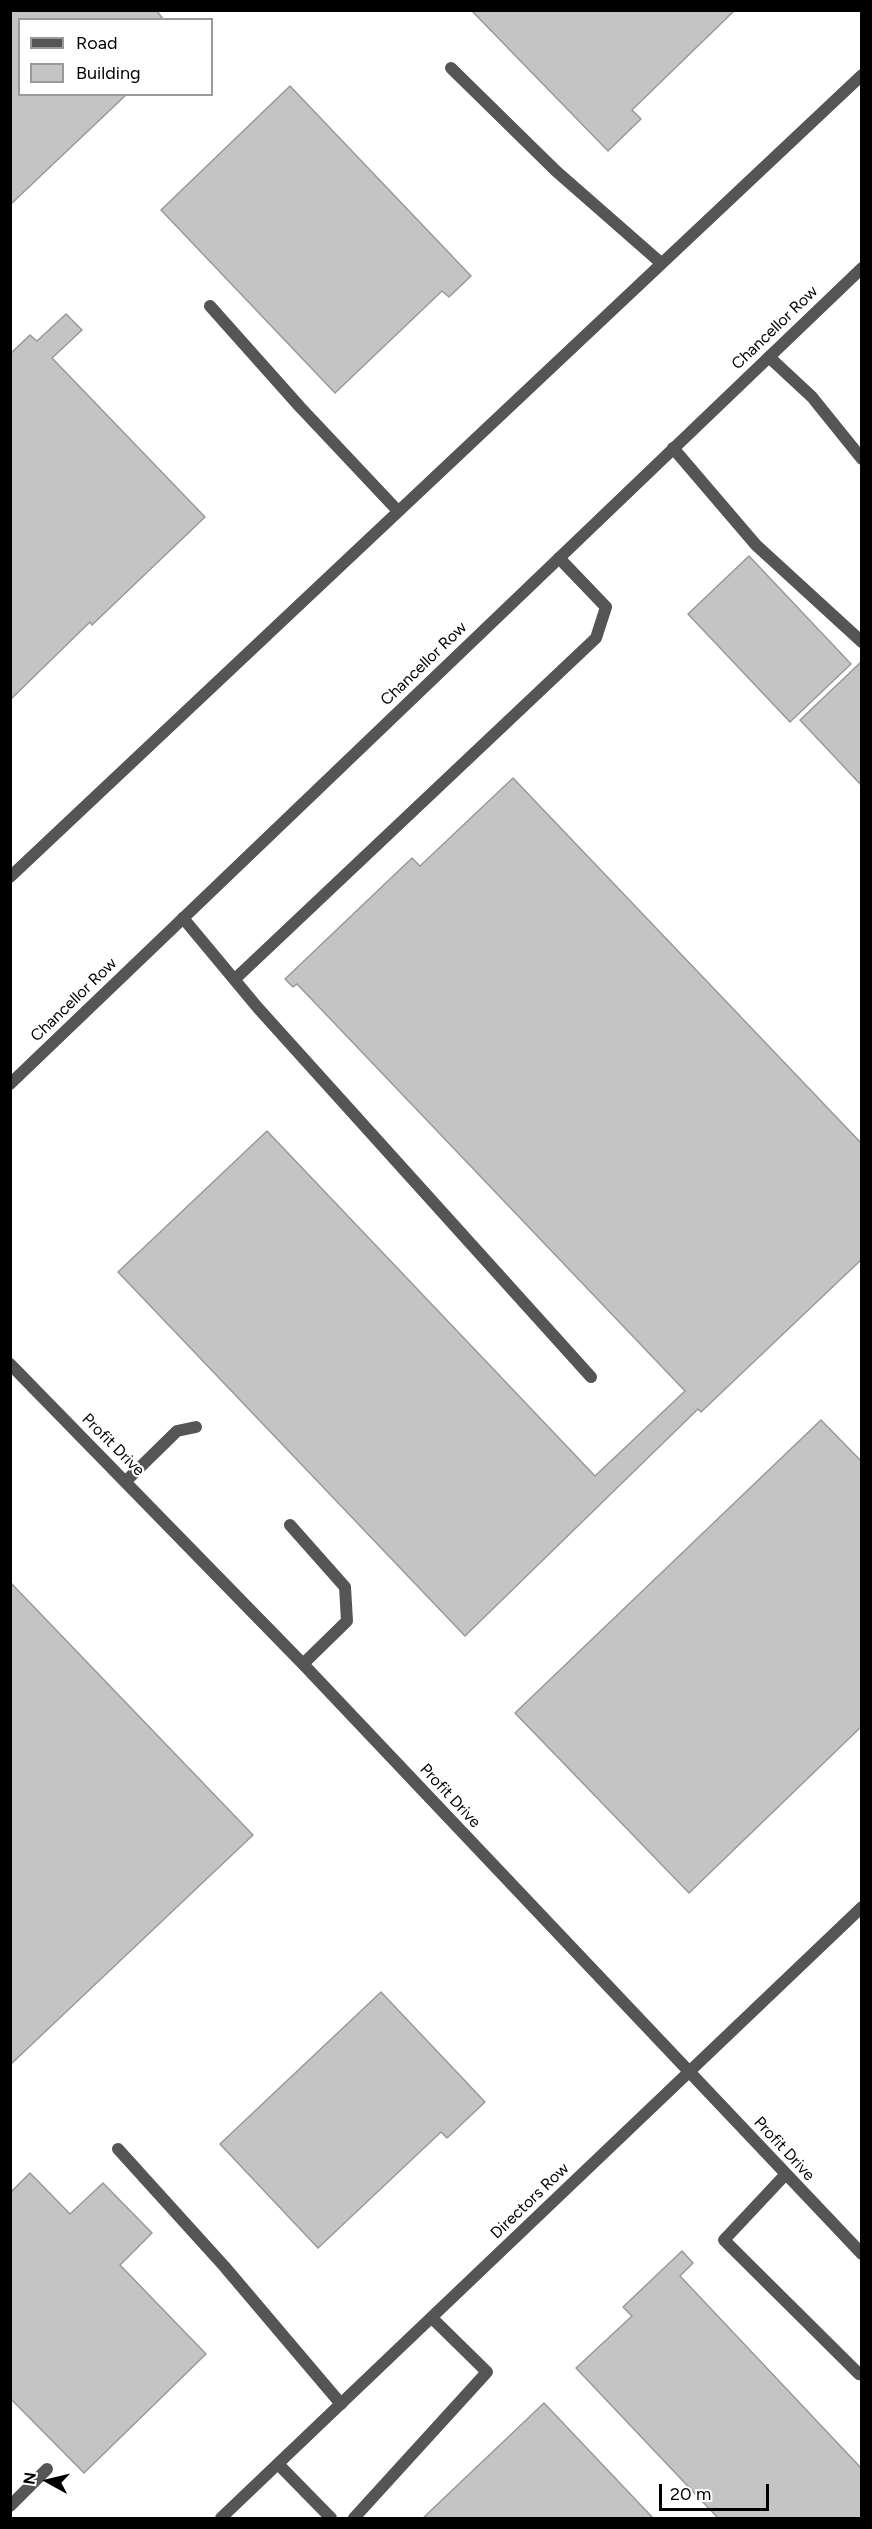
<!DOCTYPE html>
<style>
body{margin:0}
#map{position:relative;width:872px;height:2529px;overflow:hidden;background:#fff;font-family:Figtree,sans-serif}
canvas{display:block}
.frame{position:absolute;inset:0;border:12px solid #000;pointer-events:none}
.legend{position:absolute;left:18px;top:18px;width:195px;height:78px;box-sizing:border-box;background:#fff;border:2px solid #999;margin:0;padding:8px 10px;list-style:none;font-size:18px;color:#000}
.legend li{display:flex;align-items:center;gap:12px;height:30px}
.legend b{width:30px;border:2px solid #999}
.north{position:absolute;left:18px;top:2451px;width:60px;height:60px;-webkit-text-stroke:4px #fff;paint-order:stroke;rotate:278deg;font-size:16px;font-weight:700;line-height:24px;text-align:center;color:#000}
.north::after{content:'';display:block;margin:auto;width:21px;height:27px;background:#000;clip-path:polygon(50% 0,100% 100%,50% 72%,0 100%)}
.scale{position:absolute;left:659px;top:2484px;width:110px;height:27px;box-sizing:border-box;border:3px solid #000;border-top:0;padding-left:8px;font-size:18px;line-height:21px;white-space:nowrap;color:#000;-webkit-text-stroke:4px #fff;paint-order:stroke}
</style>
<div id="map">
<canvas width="872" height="2529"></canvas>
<div class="frame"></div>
<ul class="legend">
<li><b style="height:8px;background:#555"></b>Road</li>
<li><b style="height:16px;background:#c4c4c4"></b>Building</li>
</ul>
<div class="north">N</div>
<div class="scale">20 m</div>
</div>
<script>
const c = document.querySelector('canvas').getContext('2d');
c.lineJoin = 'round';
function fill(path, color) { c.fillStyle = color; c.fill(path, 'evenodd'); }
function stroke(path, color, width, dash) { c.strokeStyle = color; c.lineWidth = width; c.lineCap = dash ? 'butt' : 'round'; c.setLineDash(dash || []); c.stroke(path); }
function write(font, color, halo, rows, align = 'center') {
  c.font = font + ' Figtree,sans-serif'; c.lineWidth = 4.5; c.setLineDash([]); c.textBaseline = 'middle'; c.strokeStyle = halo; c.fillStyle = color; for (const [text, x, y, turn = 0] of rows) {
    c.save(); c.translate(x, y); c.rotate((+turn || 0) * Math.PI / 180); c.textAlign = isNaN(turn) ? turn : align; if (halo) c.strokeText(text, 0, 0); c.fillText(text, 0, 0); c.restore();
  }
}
const building = new Path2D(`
 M10,10H156L164,20H20V94H127L11,204Z
 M471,10H735L632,110L641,119L608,151Z
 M290,86L471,276L449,297L442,291L335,393L161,210Z
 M66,314L82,330L52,358L205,517L92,625L90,622L10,700V354L30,335L37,341Z
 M749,556L851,664L790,722L688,614Z
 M860,663L862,664V786L800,720Z
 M513,778L862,1144V1259L701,1412L698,1409L465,1636L118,1272L267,1131L595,1476L685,1391L297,984L293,987L285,979L412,858L420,866Z
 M821,1420L862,1462V1726L689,1893L515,1713Z
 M10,1582L253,1835L10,2065Z
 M381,1992L485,2102L447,2138L441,2132L318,2248L220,2144Z
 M30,2173L70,2214L103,2183L152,2233L120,2265L206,2354L84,2473L10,2398V2193Z
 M682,2251L693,2263L680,2276L862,2469V2518H718L576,2368L632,2316L623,2307Z
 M544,2403L653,2518H423Z`);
const service = new Path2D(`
 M451,68L556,171L661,263
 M210,306L300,407L398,511
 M769,357L812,397L862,459
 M673,448L756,545L862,642
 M183,918L258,1008L591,1377
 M235,979L596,638L606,607L559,558
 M126,1481L177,1431L196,1427
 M290,1525L345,1587L347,1621L303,1664
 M118,2149L224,2266L341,2404
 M785,2175L724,2240L859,2374L862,2372
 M278,2464L331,2518
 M10,2506L47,2469
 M354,2518L487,2372L432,2318`);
const minor = new Path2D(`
 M10,877L862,75
 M10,1084L862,268
 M10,1364L303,1664L862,2254
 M221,2518L862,1907`);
const streetNames = [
 ["Chancellor Row",775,328,-44],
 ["Chancellor Row",424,664,-44],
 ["Chancellor Row",74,1000,-44],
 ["Profit Drive",113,1445,45],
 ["Profit Drive",450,1796,47],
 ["Profit Drive",784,2149,47],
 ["Directors Row",530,2201,-44]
];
fill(building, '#c4c4c4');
stroke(building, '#999', 1.5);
stroke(service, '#555', 12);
stroke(minor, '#555', 12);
write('16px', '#000', '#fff', streetNames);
</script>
